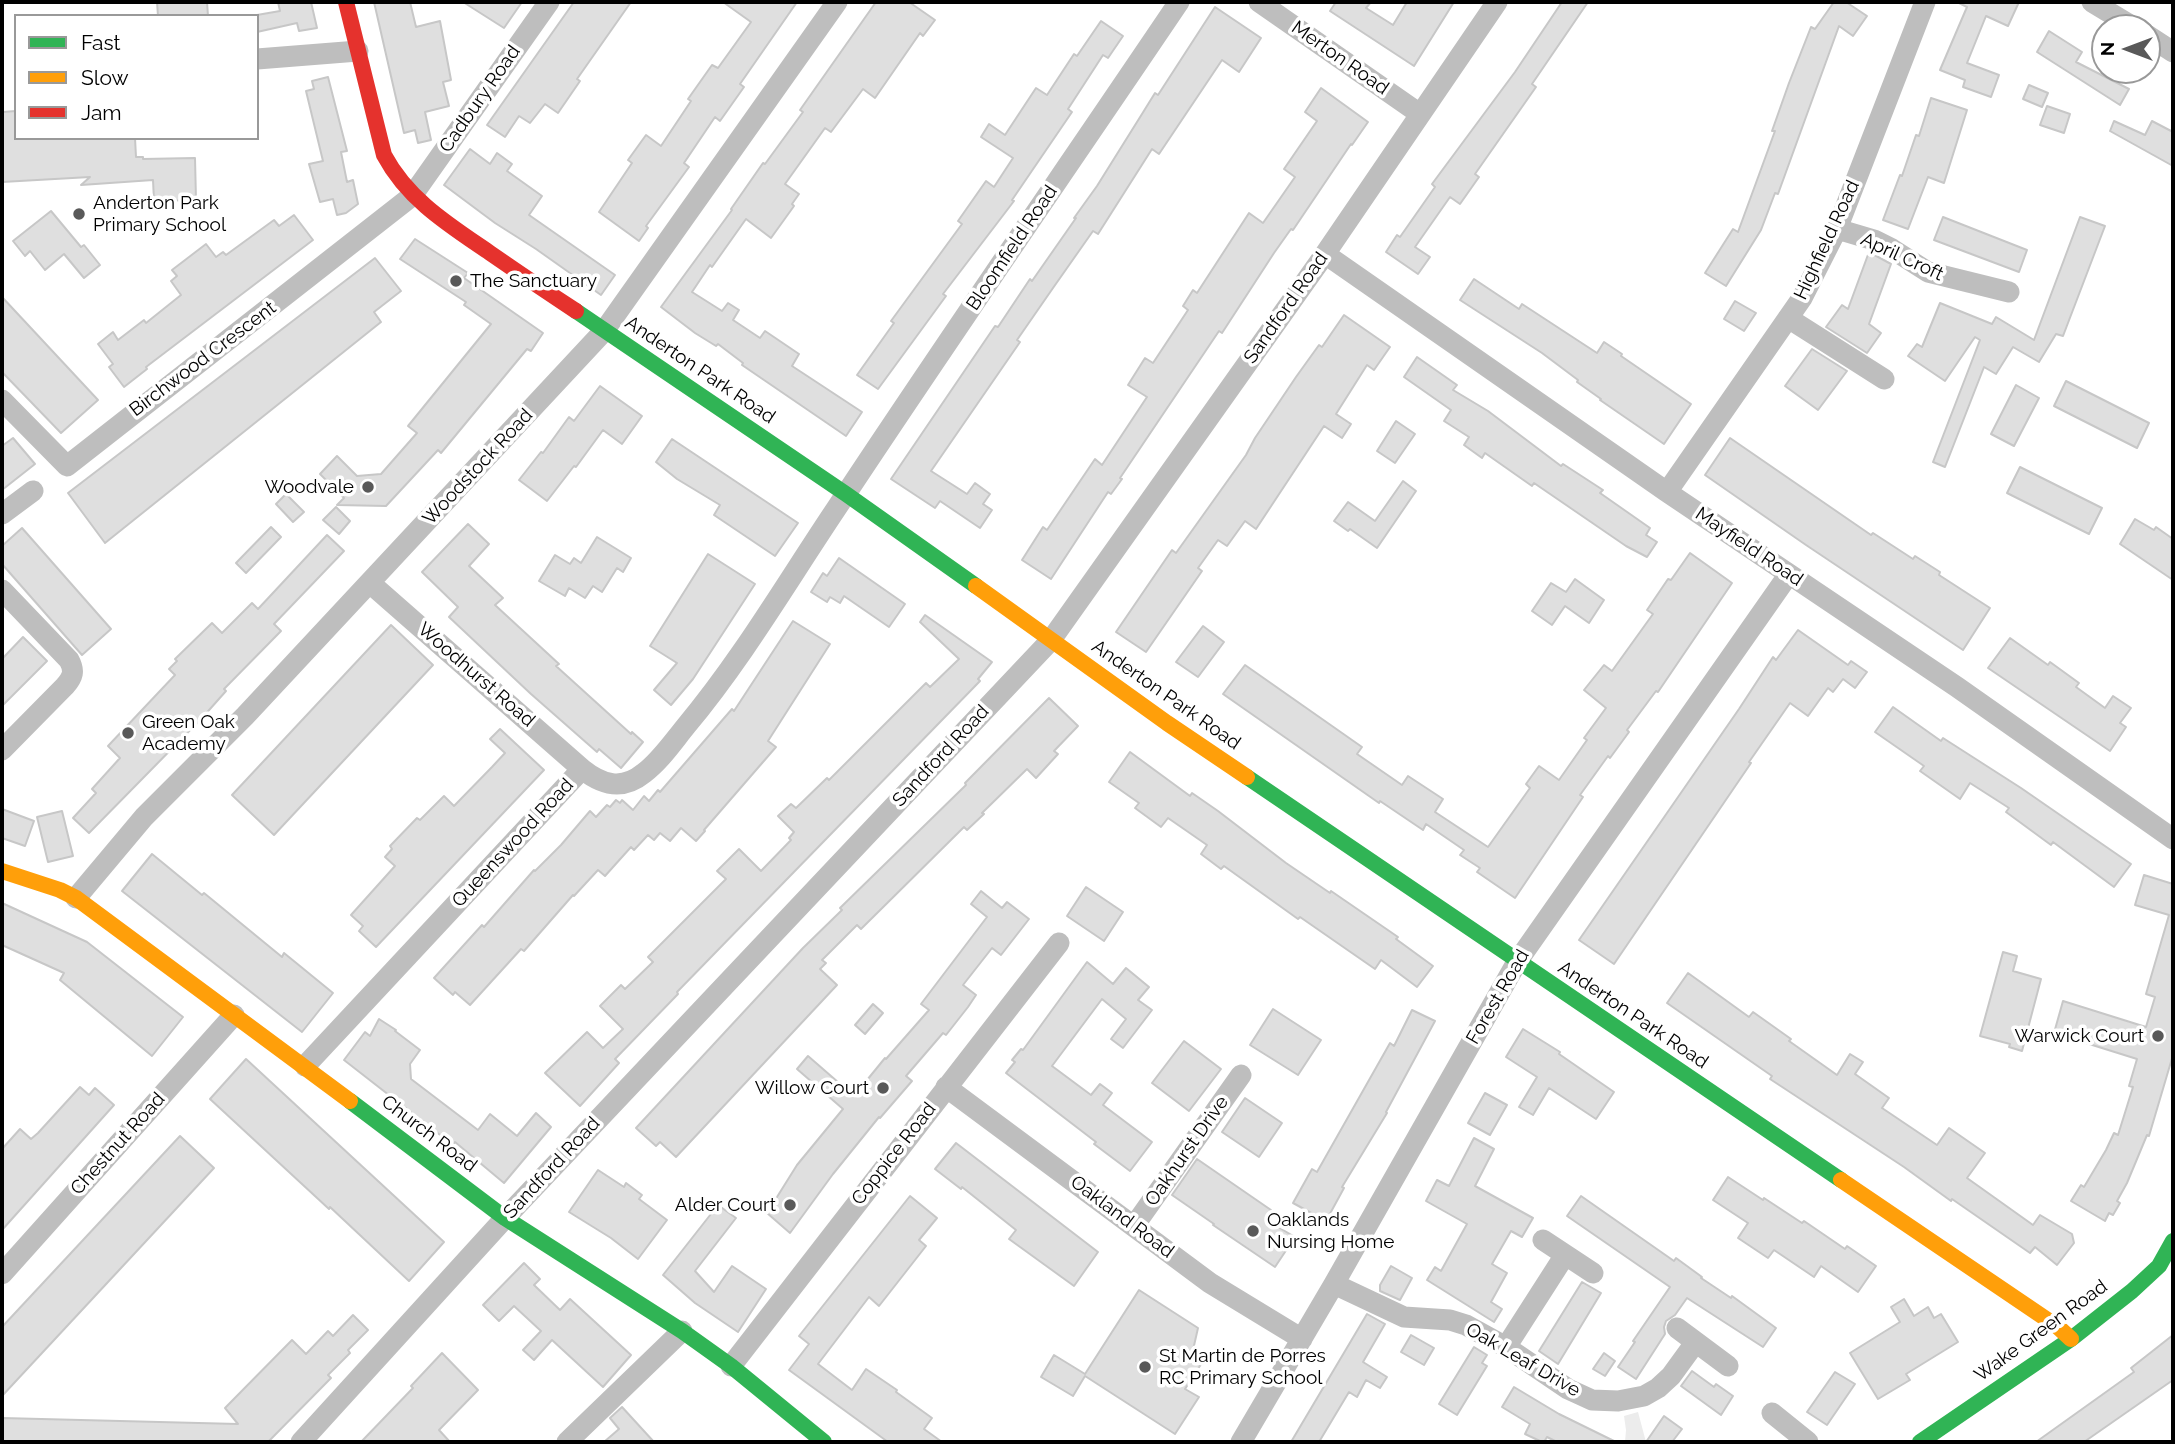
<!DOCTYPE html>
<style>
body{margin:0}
#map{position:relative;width:2175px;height:1444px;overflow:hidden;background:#fff;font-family:Raleway,sans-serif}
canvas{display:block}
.frame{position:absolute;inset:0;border:4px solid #000;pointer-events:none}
.legend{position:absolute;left:14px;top:14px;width:245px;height:126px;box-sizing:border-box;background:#fff;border:2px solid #999;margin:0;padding:9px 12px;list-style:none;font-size:21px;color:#000}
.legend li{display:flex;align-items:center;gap:14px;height:35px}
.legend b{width:35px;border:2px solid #999}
.north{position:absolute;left:2091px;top:14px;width:70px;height:70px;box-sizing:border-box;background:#fff;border:2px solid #999;border-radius:50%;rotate:270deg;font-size:19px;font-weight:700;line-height:28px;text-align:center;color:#000}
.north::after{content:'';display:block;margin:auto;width:24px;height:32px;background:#595959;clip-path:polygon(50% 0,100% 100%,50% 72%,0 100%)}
</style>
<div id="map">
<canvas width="2175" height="1444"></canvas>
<div class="frame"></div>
<ul class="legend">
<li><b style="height:9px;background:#30b455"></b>Fast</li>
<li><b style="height:9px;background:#ff9f0a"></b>Slow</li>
<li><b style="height:9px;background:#e5322d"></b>Jam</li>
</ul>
<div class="north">N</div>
</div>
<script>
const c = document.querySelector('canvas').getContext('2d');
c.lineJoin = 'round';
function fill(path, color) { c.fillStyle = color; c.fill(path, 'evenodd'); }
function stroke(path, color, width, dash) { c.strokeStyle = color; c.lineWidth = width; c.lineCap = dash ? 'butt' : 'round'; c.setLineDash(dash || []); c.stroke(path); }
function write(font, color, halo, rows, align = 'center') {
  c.font = font + ' Raleway,sans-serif'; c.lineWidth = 7; c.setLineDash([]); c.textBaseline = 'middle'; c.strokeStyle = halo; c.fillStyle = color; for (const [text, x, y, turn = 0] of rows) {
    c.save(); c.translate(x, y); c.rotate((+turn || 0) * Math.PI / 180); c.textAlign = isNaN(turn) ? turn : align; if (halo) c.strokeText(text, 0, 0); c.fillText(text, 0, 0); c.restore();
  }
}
const green = new Path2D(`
 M1638,1412L1646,1442H1625L1626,1430L1624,1416Z`);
const building = new Path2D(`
 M157,2H207L208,16H158Z
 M278,2H311L317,28L299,31L297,23L257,32V15L280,11Z
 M374,2H410L416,27L440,21L451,80L443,82L449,106L425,112L431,140L418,143L415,130L404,133Z
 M463,2H522L504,28Z
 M574,2H631L577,79L580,81L558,113L545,104L530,123L519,116L505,137L487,125Z
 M723,2H797L740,84L744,87L720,121L715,117L684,163L689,167L646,226L648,228L639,241L599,212L632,163L628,160L646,135L661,146L691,101L688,99L712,65L718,68L751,22Z
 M876,2H909L935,20L923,36L920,33L875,98L863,89L831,132L825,128L785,184L799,194L792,204L794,206L771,238L746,219L712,267L710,265L692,292L722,311L728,303L739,310L733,320L760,338L765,331L799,354L792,366L862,412L846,436L742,365L743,363L718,344L716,346L695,333L661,307L732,210L731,209L763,163L765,164L803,112L800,110Z
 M1336,2H1371L1366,8L1393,25L1407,2H1454L1414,66L1330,11Z
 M1562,2H1588L1532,84L1536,87L1475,174L1479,177L1460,204L1450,197L1415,247L1430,257L1418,274L1386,252L1397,235L1400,237L1435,187L1432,184L1515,72Z
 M1834,2H1846L1867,16L1853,36L1839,26L1778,194L1775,193L1761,230L1726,286L1705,273L1733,229L1738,232L1775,131H1772L1789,83L1811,27L1815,29Z
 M1957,2H2019L2008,26L1986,16L1967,63L1999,75L1991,97L1963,87L1965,80L1940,70L1967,7Z
 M1215,7L1261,38L1239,72L1222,60L1159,154L1152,149L1098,234L1093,231L1053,288L1017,340L1020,342L931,471L967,494L975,483L990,494L983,504L992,510L980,528L940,501L935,508L891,479L995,326L998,327L1030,279L1032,281L1076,218H1074L1097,186L1142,114L1155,93L1158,95Z
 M1101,21L1123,36L1108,58L1103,55L1068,109L1072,112L1012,200L1014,201L943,294L946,296L878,389L857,375L894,323L891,321L962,224L958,221L986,181L994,187L1013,158L981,137L989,124L1005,135L1036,88L1047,95L1074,54L1077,56Z
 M2049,31L2082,52L2076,62L2129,89L2120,105L2037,52Z
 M328,77L347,151L341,152L347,182L353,180L358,204L346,213L337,215L333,199L320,202L309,164L323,161L306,91L314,89L312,81Z
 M2029,85L2048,93L2042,107L2023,99Z
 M1321,88L1368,122L1352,145L1351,144L1293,230L1291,229L1274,253L1222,333L1219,331L1120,478L1122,479L1111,494L1108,492L1051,579L1022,560L1043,527L1047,530L1095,459L1102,465L1147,397L1128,385L1145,358L1153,363L1188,310L1183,306L1193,290L1197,293L1249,213L1263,223L1295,177L1284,169L1317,121L1305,112Z
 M1931,98L1967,110L1944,183L1928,177L1908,229L1883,220L1900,175L1902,176L1916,135L1919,136Z
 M2047,106L2070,114L2064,133L2040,125Z
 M16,111V138H135L136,157H143V159L195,158L196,200L154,201L153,180L81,185L90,177L2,182V112Z
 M2114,121L2145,135L2152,121L2173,132V166L2110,131Z
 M470,149L490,164L497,153L512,164L507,171L542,196L529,215L615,275L601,295L536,249L495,223L444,185Z
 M51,211L81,247L84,245L100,265L84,278L64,254L45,270L30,251L25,256L13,241Z
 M294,215L313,240L146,367L147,369L124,387L109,367L113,364L98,344L113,332L118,340L144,320L146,323L181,295L171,281L177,276L172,270L206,244L216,257L223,252L226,255L274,220L279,226Z
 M1943,217L2027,250L2019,272L1934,240Z
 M2080,217L2105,226L2063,336L2056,334L2039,362L2013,347L1996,374L1984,367L1945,467L1933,462L1980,340L1975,337L1945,381L1908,356L1917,344L1922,347L1940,303L1992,324L1996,317L2034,340Z
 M415,239L468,273L464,278L543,333L531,351L527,349L441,453L438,450L386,506L337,505L344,498L320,474L337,456L357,476L381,474L417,433L408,426L491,324L464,305L466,302L400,259Z
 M1869,252L1891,264L1869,324L1881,333L1867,353L1826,327L1842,305L1848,309Z
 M375,258L401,291L374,312L381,322L105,543L68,493Z
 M1474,279L1519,309L1522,304L1597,353L1604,342L1622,354L1621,356L1691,404L1664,444L1600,400L1601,399L1577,382L1578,380L1542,353L1460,300Z
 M2,297L98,400L61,433L2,372Z
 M1735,301L1756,313L1744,331L1724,319Z
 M1344,315L1390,347L1374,370L1367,365L1336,414L1351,424L1342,438L1324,426L1256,529L1245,521L1227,546L1218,540L1198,568L1202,571L1146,652L1116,632L1172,550L1176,553L1246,455L1255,438L1296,377L1319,345L1322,347Z
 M1812,349L1847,371L1818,410L1785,386Z
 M1417,357L1457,385L1453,390L1488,411L1561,466L1563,464L1603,490L1600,493L1650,528L1646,535L1657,542L1647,557L1626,546L1534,483L1532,486L1485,453L1482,458L1464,445L1469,437L1444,421L1451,410L1404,377Z
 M2066,381L2149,423L2137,448L2054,406Z
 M2016,385L2039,398L2014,446L1991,434Z
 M600,386L642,416L622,444L603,430L576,467L574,466L547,501L519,480L541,452L543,453L569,417L574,421Z
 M1396,421L1415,434L1395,463L1377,451Z
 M13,438L35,464L2,490V446Z
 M1730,438L1871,535L1873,533L1913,559L1915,556L1940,572L1939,575L1990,608L1963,650L1806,545L1705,475Z
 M672,439L798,523L775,556L714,515L720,505L677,479L656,462Z
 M2020,467L2102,508L2089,534L2007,493Z
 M1403,481L1416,491L1377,548L1350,529L1348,531L1334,521L1348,502L1375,521Z
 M286,494L304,512L293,522L276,504Z
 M336,507L350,521L339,534L323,520Z
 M2135,519L2154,530L2156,527L2173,539V580L2120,544Z
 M468,524L489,544L469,566L503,598L495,605L559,664L556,666L631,734L632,732L643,742L621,768L599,749L597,752L531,694L449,617L458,607L422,572Z
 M271,527L281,537L246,573L236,563Z
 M22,528L111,629L82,655L2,564V546Z
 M327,535L344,551L274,624L281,631L224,689L226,691L202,718L89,833L73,818L96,793L92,789L120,758L108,746L175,675L169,669L177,661L175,659L212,623L222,633L252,603L258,609Z
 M597,537L631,558L623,572L617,568L602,592L593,586L585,598L569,588L565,596L539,581L555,555L570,564L574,558L581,563Z
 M1690,553L1732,583L1658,692L1656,691L1627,730L1629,732L1610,758L1608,756L1580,795L1583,797L1515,898L1477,872L1480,868L1460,855L1464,850L1426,824L1423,830L1380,801L1379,803L1223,694L1245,665L1362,747L1357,754L1402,785L1408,776L1443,799L1435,812L1488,847L1530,788L1526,784L1539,766L1559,780L1587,740L1584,738L1606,708L1584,690L1604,665L1612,671L1653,614L1647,610L1668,579L1671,580Z
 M708,554L755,584L693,679L671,705L654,690L677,663L650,646Z
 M839,558L905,604L889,627L844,596L840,603L830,597L827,602L811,592L823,573L827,576Z
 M1575,579L1604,600L1589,623L1565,606L1552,625L1532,611L1551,583L1566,592Z
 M925,615L992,662L978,679L980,681L677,992L678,994L615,1059L619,1063L580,1106L545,1073L587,1032L603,1048L623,1029L600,1006L621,985L625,989L653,962L648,957L726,879L717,871L739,849L761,871L791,840L789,838L794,832L778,816L791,804L796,808L827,778L829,780L926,683L930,687L959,659L920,622Z
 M793,621L830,644L768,741L776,747L704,830L705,831L696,841L681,828L670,841L660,833L654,840L648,835L634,850L631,847L605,876L598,870L574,896L573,895L524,951L521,949L470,1005L455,992L453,995L434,978L482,925L484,927L534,870L535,871L561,845L590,811L596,817L607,805L610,807L616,800L620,803L622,800L633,810L644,796L649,801L658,790L660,792L732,709L734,711Z
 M391,625L433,665L274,835L232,795Z
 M1203,626L1224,642L1198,677L1176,662Z
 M1798,630L1848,665L1851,661L1867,672L1855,688L1843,679L1833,692L1828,688L1808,716L1790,703L1749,762L1751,763L1614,964L1579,940L1739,709L1773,657L1776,660Z
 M23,637L47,661L2,706V659Z
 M2010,638L2048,665L2050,662L2079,683L2076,687L2105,708L2113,696L2131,708L2120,723L2126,727L2110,751L1988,668Z
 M1049,698L1078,726L1054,751L1058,754L1036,778L1027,769L982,813L984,814L967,830L964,827L861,929L857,925L822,960L826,963L820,969L837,985L676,1157L660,1142L656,1146L636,1128L803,948L842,910L840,908L966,785L965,783Z
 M1893,707L1941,741L1943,738L2021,788L2131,864L2114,887L2053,842L2051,845L2006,812L2009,808L1970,783L1960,799L1920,771L1924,766L1875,732Z
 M500,729L544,770L376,947L359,931L363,926L351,915L395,866L385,857L392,849L390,846L417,818L420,820L444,796L454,806L492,767L505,753L490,739Z
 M1130,752L1190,796L1192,793L1218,811L1286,863L1330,893L1331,891L1398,937L1396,939L1433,966L1417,987L1381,960L1375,969L1300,917L1298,919L1224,866L1221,869L1201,854L1207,845L1168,818L1161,827L1135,808L1139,803L1109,782Z
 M2,809L34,821L25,846L2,838Z
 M62,811L73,856L48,862L37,817Z
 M152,854L202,895L204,893L282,957L284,953L333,993L302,1032L122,891Z
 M2144,875L2173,884V1055L2149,1136L2147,1135L2127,1183L2117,1201L2120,1203L2113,1215L2109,1213L2105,1221L2071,1201L2081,1185L2084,1187L2106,1150L2114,1133L2118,1135L2133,1087L2129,1086L2137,1059L2054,1033L2063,1001L2146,1027L2155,997L2146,994L2169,915L2135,905Z
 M1086,887L1123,912L1104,941L1067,916Z
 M981,891L1002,908L1007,902L1029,919L1001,955L992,948L963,985L976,995L968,1007L946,1035L943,1033L906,1076L912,1081L880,1118L879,1117L833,1174L790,1233L767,1213L797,1165L843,1109L797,1069L808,1056L854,1096L885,1058L886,1059L929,1010L921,1004L987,917L971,904Z
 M2,903L87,942L183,1017L152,1056L60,980L64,973L2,945Z
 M2003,952L2017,956L2013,971L2041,979L2022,1051L2009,1047L2010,1044L1980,1036Z
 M1087,962L1113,984L1126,968L1149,987L1138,1000L1152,1010L1123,1048L1111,1039L1126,1019L1102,999L1052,1066L1091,1095L1100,1084L1112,1093L1103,1105L1152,1142L1130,1171L1094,1144L1096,1142L1006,1073L1015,1062L1012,1060L1021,1049L1023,1050Z
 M1688,973L1749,1017L1753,1012L1791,1039L1789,1041L1837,1075L1850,1054L1863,1062L1855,1074L1889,1098L1882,1108L1937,1145L1949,1128L1985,1153L1967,1178L2033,1225L2040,1215L2072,1234L2074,1243L2057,1265L2035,1247L2030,1253L1952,1199L1951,1201L1904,1167L1770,1079L1772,1076L1667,1003Z
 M873,1004L883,1013L865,1034L855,1025Z
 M1273,1009L1321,1040L1298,1075L1250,1045Z
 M1412,1010L1435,1021L1386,1112L1387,1113L1342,1187L1344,1188L1326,1221L1293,1203L1312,1169L1317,1172L1390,1043L1394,1046Z
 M379,1019L396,1030L395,1031L420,1050L410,1064L411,1079L478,1130L490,1114L517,1136L536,1113L551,1127L504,1183L455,1142L453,1145L344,1060L365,1032L370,1036Z
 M1523,1029L1560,1052L1559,1054L1614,1092L1596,1119L1549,1088L1533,1115L1519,1107L1537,1077L1506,1057Z
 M1184,1041L1221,1069L1189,1111L1152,1083Z
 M246,1059L444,1242L409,1281L330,1207L329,1209L210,1099Z
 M80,1087L89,1095L95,1088L114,1105L2,1230V1149L20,1129L31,1139L38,1133Z
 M1485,1093L1507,1105L1490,1135L1468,1123Z
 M1245,1098L1282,1123L1259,1157L1222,1132Z
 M180,1136L214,1168L2,1396V1327Z
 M1474,1138L1494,1149L1475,1186L1533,1218L1522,1237L1511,1231L1492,1264L1507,1273L1491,1302L1502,1309L1494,1322L1427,1280L1435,1267L1441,1271L1467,1224L1426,1201L1437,1180L1449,1186Z
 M956,1143L1098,1252L1074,1286L1009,1239L1016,1230L962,1187L961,1189L935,1169Z
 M1197,1159L1271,1210L1266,1220L1295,1237L1275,1267L1213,1225L1214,1224L1172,1195Z
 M598,1170L624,1187L626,1183L642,1195L639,1199L667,1220L638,1259L611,1238L569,1212Z
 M1728,1177L1763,1200L1764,1198L1802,1223L1804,1221L1845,1249L1847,1246L1876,1266L1858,1292L1821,1266L1814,1277L1774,1250L1768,1258L1738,1238L1748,1223L1713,1200Z
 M910,1196L937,1218L919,1240L926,1246L879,1306L869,1297L818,1364L852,1390L866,1369L897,1390L896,1392L932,1418L924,1429L942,1442H888L789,1370L809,1344L799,1336Z
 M1581,1196L1674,1261L1676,1258L1702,1277L1701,1278L1731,1298L1732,1296L1776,1328L1763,1347L1687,1298L1675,1315L1666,1321L1664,1327L1665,1334L1636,1379L1618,1367L1635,1342L1633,1341L1670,1287L1567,1216Z
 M718,1205L736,1218L695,1271L714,1292L732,1266L766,1289L738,1332L695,1303L663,1275Z
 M524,1263L540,1279L534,1285L560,1310L570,1299L631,1355L603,1387L552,1340L534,1360L523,1350L541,1331L514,1306L499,1321L483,1305Z
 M1391,1266L1412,1278L1400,1300L1380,1291V1285Z
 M1582,1282L1601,1293L1558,1364L1539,1351Z
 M1139,1290L1198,1328L1193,1350L1205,1358L1185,1389L1199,1397L1175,1434L1085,1376L1073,1396L1041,1377L1054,1355L1085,1374Z
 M1904,1299L1914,1316L1928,1307L1934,1318L1941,1314L1958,1342L1906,1374L1910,1380L1878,1399L1850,1353L1900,1322L1891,1307Z
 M1367,1314L1385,1324L1363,1362L1387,1377L1380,1388L1366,1380L1357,1397L1349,1392L1319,1442H1291Z
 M353,1315L368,1330L348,1350L350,1353L328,1375L331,1378L268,1442H2V1418L238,1424L225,1408L292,1340L306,1354L328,1331L333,1336Z
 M1411,1335L1434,1348L1424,1365L1401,1352Z
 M2173,1335V1380L2084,1442H2036L2134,1372L2131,1368Z
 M1474,1347L1487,1355L1482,1363L1487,1366L1457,1415L1439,1404Z
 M442,1353L478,1390L439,1430L450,1442H361L413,1388L411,1386Z
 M1604,1353L1615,1361L1605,1376L1593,1369Z
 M1692,1371L1714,1387L1716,1384L1733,1396L1721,1415L1681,1386Z
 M1835,1372L1855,1384L1827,1425L1807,1412Z
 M1514,1387L1559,1414L1616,1442H1557L1547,1437L1544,1442H1542L1525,1434L1530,1424L1502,1407Z
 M622,1407L654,1442H604L619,1429L610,1418Z
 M1664,1416L1682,1429L1672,1442H1646Z`);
const street = new Path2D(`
 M1259,2L1420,114
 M2092,2L2135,28
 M2147,35L2173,52
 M257,59L358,51
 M1837,229L1874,240L1892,249L1928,272L2009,292
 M1325,254L1667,492L1957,687L2173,839
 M1788,318L1884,379
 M2,400L67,466L412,196L549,2
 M1667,492L1802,298L1837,229L1925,2
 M2,514L33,491
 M370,583L582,769
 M2,590L69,660C75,671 73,677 65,686L2,750
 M76,898L144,817L245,716L604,331L837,2
 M305,1066L582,769C602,785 622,791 644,773C660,761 673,742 686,726C742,659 787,582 836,509C948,339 1065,171 1179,2
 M946,1087L1210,1283L1302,1339
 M1134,1226L1241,1075
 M1543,1240L1593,1273
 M2,1274L234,1015
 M1334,1284L1404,1317L1450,1320L1466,1325L1506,1347L1568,1389L1592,1400L1618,1401L1644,1396L1658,1388L1671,1376L1695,1343
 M1677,1328L1728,1366
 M1506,1347L1565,1255
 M731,1366L1059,943
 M1772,1413L1808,1442
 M301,1442L505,1218L1051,640L1325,254L1497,2
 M567,1442L682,1331
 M1241,1442L1334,1284L1517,962L1789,574`);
const fast = new Path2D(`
 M576,311L846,494L976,586
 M1247,777L1841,1180
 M350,1101L505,1218L682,1331L731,1366L824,1442
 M1920,1442L2071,1339L2132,1291L2159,1266L2173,1241`);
const slow = new Path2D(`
 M976,586L1167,723L1247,777
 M2,871L60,890L76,898L350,1101
 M1841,1180L2058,1327L2071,1339`);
const jam = new Path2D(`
 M346,2L384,155C408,200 449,225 490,253C519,273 547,292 576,311`);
const markers = [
 [79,214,7,"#595959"],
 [456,281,7,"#595959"],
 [368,487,7,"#595959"],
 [128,733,7,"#595959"],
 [2158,1036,7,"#595959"],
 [883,1088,7,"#595959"],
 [790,1205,7,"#595959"],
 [1253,1231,7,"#595959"],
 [1145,1367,7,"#595959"]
];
const streetNames = [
 ["Merton Road",1340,58,35],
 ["Cadbury Road",480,99,-55],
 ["Highfield Road",1827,240,-65],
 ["Bloomfield Road",1012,248,-56],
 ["April Croft",1902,257,25],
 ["Sandford Road",1286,308,-55],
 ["Birchwood Crescent",203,359,-37],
 ["Anderton Park Road",700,370,34],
 ["Woodstock Road",478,467,-47],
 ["Mayfield Road",1749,547,34],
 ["Woodhurst Road",476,675,41],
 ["Anderton Park Road",1166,695,35],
 ["Sandford Road",941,756,-47],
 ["Queenswood Road",513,843,-47],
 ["Forest Road",1498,997,-60],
 ["Anderton Park Road",1633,1015,34],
 ["Church Road",429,1134,37],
 ["Chestnut Road",118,1144,-48],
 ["Oakhurst Drive",1187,1151,-55],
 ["Coppice Road",894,1154,-52],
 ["Sandford Road",552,1168,-47],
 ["Oakland Road",1122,1217,37],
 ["Wake Green Road",2041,1331,-36],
 ["Oak Leaf Drive",1523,1360,30]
];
const poiNames = [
 ["Anderton Park",93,203],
 ["Primary School",93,225],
 ["The Sanctuary",470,281],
 ["Woodvale",354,487,"right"],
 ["Green Oak",142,722],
 ["Academy",142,744],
 ["Warwick Court",2144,1036,"right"],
 ["Willow Court",869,1088,"right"],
 ["Alder Court",776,1205,"right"],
 ["Oaklands",1267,1220],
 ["Nursing Home",1267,1242],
 ["St Martin de Porres",1159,1356],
 ["RC Primary School",1159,1378]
];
fill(green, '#ececec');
fill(building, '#dfdfdf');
stroke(building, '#c7c7c7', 2);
stroke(street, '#bebebe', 21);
stroke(fast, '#30b455', 16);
stroke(slow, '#ff9f0a', 16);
stroke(jam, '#e5322d', 16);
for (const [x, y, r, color] of markers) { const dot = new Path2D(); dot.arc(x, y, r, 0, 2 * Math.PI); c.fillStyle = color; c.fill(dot); stroke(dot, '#fff', 2.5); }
write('19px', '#000', '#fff', streetNames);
write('19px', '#000', '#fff', poiNames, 'left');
</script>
